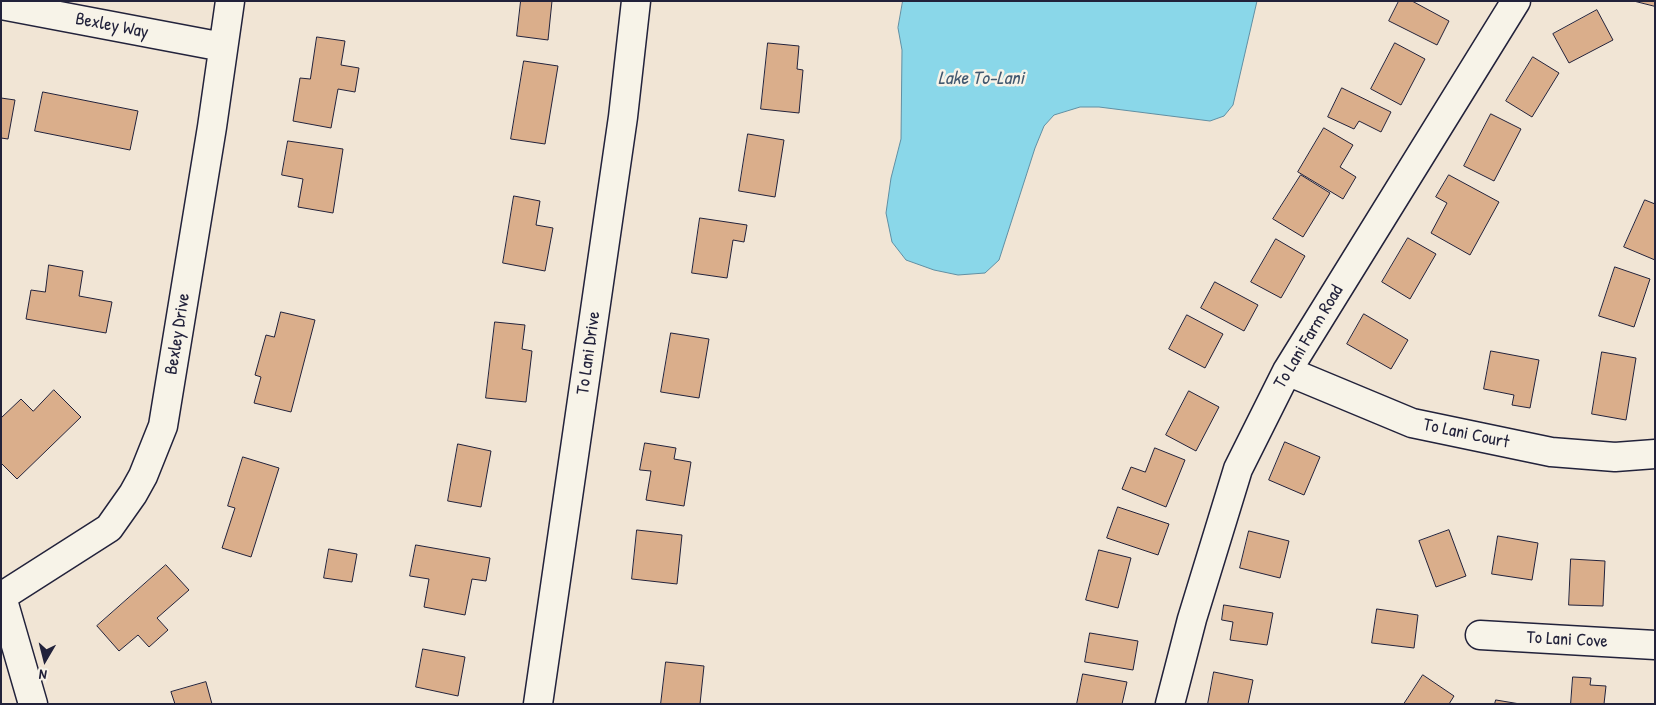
<!DOCTYPE html>
<style>
body{margin:0}
#map{position:relative;width:1656px;height:705px;overflow:hidden;background:#f1e5d5;font-family:"Patrick Hand",sans-serif}
canvas{display:block}
.frame{position:absolute;inset:0;border:2px solid #22223b;pointer-events:none}
.north{position:absolute;left:20px;top:635px;width:50px;height:50px;-webkit-text-stroke:4px #f7f3e8;paint-order:stroke;rotate:188deg;font-size:14px;font-weight:700;line-height:20px;text-align:center;color:#22223b}
.north::after{content:'';display:block;margin:auto;width:18px;height:22px;background:#22223b;clip-path:polygon(50% 0,100% 100%,50% 72%,0 100%)}
</style>
<div id="map">
<canvas width="1656" height="705"></canvas>
<div class="frame"></div>
<div class="north">N</div>
</div>
<script>
const c = document.querySelector('canvas').getContext('2d');
c.lineJoin = 'round';
function fill(path, color) { c.fillStyle = color; c.fill(path, 'evenodd'); }
function stroke(path, color, width, dash) { c.strokeStyle = color; c.lineWidth = width; c.lineCap = dash ? 'butt' : 'round'; c.setLineDash(dash || []); c.stroke(path); }
function write(font, color, halo, rows, align = 'center') {
  c.font = font + ' "Patrick Hand",sans-serif'; c.lineWidth = 5; c.setLineDash([]); c.textBaseline = 'middle'; c.strokeStyle = halo; c.fillStyle = color; for (const [text, x, y, turn = 0] of rows) {
    c.save(); c.translate(x, y); c.rotate((+turn || 0) * Math.PI / 180); c.textAlign = isNaN(turn) ? turn : align; if (halo) c.strokeText(text, 0, 0); c.fillText(text, 0, 0); c.restore();
  }
}
const water = new Path2D(`
 M903,1H1257L1233,105L1224,116L1210,121L1099,107H1080L1054,115L1044,126L1035,148L999,260L985,273L958,275L934,270L906,260L892,242L886,213L891,178L901,139L902,50L898,28Z`);
const building = new Path2D(`
 M521,1H552L548,40L517,36Z
 M1399,1H1412L1449,21L1437,45L1389,21Z
 M1634,1H1655V6Z
 M1597,10L1613,40L1569,63L1553,34Z
 M317,37L345,41L341,65L359,68L355,92L338,89L331,128L293,121L300,78L310,79Z
 M768,43L799,46L797,69L803,70L799,113L761,109Z
 M1395,43L1425,59L1401,105L1371,89Z
 M1533,57L1559,73L1532,117L1506,101Z
 M524,61L558,66L545,144L511,139Z
 M1342,88L1391,112L1381,132L1359,121L1354,129L1328,117Z
 M43,92L138,111L130,150L35,131Z
 M1,98L15,100L8,139L1,138Z
 M1491,114L1521,129L1494,181L1464,166Z
 M1324,128L1353,145L1340,167L1356,177L1343,199L1298,172Z
 M748,134L784,140L775,197L739,191Z
 M288,141L343,149L333,213L298,207L303,179L282,175Z
 M1301,175L1330,193L1303,237L1273,219Z
 M1449,175L1499,202L1470,255L1431,233L1447,203L1436,197Z
 M514,196L540,201L536,225L553,228L545,271L503,263Z
 M1645,200L1655,204V260L1624,247Z
 M700,218L747,225L744,242L733,240L727,278L692,273Z
 M1408,238L1436,254L1410,299L1382,282Z
 M1276,239L1305,256L1281,298L1251,282Z
 M49,265L83,271L79,296L112,302L106,333L26,319L31,290L45,292Z
 M1615,267L1650,279L1634,327L1599,316Z
 M1215,282L1258,305L1244,331L1201,308Z
 M281,312L315,320L291,412L254,403L261,377L255,375L266,335L274,337Z
 M1364,314L1408,340L1391,369L1347,344Z
 M1187,315L1223,334L1205,368L1169,349Z
 M495,322L525,325L522,349L532,351L526,402L486,398Z
 M671,333L709,339L699,398L661,392Z
 M1491,351L1539,360L1530,408L1512,405L1514,395L1484,389Z
 M1602,352L1636,358L1626,420L1592,414Z
 M54,390L81,417L17,479L1,463V418L21,399L33,411Z
 M1189,391L1219,407L1196,451L1166,435Z
 M1285,442L1320,457L1304,495L1269,480Z
 M645,443L676,448L674,459L691,462L684,506L646,500L651,471L640,470Z
 M458,444L491,451L481,507L448,501Z
 M1155,448L1185,460L1166,507L1122,489L1131,467L1145,472Z
 M243,457L279,468L251,557L222,548L235,508L228,506Z
 M1118,507L1169,524L1158,555L1107,538Z
 M637,530L682,535L677,584L632,579Z
 M1449,530L1466,576L1436,587L1419,541Z
 M1249,531L1289,541L1280,578L1240,568Z
 M1498,536L1538,543L1532,580L1492,574Z
 M416,545L490,558L486,581L472,579L465,615L424,607L429,579L410,576Z
 M329,549L357,554L352,582L324,578Z
 M1099,550L1131,558L1118,608L1086,600Z
 M1571,559L1605,561L1603,606L1569,605Z
 M166,565L189,590L157,618L168,630L149,647L138,635L119,651L97,626Z
 M1224,605L1273,613L1267,645L1230,640L1233,622L1222,620Z
 M1377,609L1418,615L1414,648L1372,643Z
 M1090,633L1138,641L1133,670L1085,662Z
 M423,649L465,657L458,696L416,687Z
 M666,662L704,666L700,704H661Z
 M1214,672L1253,680L1248,704H1208Z
 M1083,674L1127,682L1122,704H1077Z
 M1423,675L1454,696L1449,704H1404Z
 M1573,677L1591,678L1590,685L1606,686L1604,704H1571Z
 M206,682L212,704H175L171,692Z
 M1496,700L1520,704H1495Z`);
const minor = new Path2D(`
 M1,5L223,47
 M1287,371L1412,423L1551,452L1615,457L1655,454
 M1,597L109,528L133,494L143,476L163,426L212,127L230,1
 M2,597L33,704
 M1480,635L1655,645
 M538,704L623,117L636,1
 M1170,704L1192,619L1238,469L1287,371L1516,1`);
const streetNames = [
 ["Bexley Way",112,26,11],
 ["Bexley Drive",178,334,-81],
 ["To Lani Farm Road",1309,337,-59],
 ["To Lani Drive",589,353,-82],
 ["To Lani Court",1466,434,12],
 ["To Lani Cove",1567,640,3]
];
const waterNames = [
 ["Lake To-Lani",981,79]
];
fill(water, '#8ad7e9');
stroke(water, '#608fa3', 1);
fill(building, '#daae8b');
stroke(building, '#22223b', 1);
stroke(minor, '#22223b', 31);
stroke(minor, '#f7f3e8', 28);
write('18px', '#22223b', '#f7f3e8', streetNames);
write('italic 19px', '#41586f', '#f7f3e8', waterNames);
</script>
